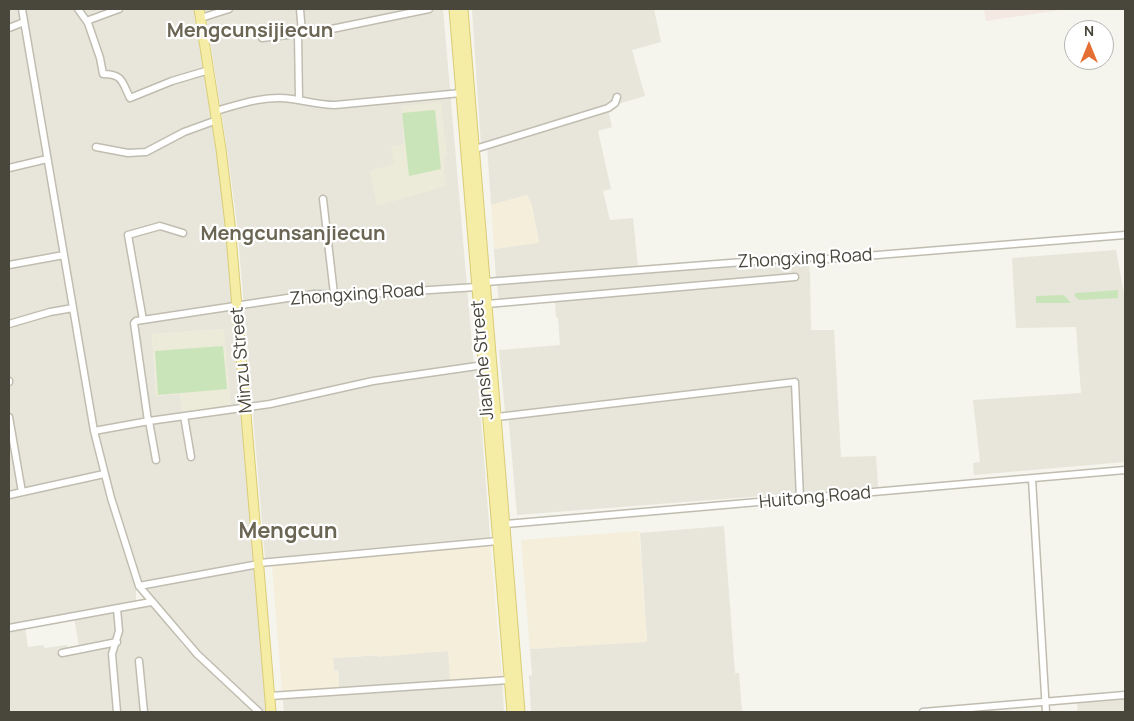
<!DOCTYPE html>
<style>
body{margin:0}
#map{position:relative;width:1134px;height:721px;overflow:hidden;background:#f5f4ed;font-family:Manrope,sans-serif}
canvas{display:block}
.frame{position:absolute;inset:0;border:10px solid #49463b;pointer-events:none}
.north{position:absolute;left:1064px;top:20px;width:50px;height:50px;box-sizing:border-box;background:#fff;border:1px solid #b6b5b1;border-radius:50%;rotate:0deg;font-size:14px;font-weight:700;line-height:20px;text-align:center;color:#49463b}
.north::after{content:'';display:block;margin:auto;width:18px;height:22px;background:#e56e34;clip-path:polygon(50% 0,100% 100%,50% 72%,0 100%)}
</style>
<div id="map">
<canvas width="1134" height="721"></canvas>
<div class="frame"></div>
<div class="north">N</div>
</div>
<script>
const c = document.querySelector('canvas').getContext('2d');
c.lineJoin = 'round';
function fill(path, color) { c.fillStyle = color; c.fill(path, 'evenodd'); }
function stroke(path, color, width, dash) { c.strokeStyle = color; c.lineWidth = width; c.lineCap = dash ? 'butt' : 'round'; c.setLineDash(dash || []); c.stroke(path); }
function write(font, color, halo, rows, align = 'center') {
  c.font = font + ' Manrope,sans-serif'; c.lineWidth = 4.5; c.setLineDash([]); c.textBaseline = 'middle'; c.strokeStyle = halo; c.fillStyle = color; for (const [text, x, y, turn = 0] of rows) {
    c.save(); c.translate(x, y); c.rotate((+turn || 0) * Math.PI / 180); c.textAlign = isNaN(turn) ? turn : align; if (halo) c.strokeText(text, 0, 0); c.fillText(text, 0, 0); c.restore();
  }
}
const residential = new Path2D(`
 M9,9H19L70,306L9,322Z
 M25,9H195L217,150L226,225L242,405L231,406L223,329L152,334L156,396L180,394L183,413L97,429Z
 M205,9H443L474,367H477L490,537L265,558L237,224L227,149Z
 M472,9H654L661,42L632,50L645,96L618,104L608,110L612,127L598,131L611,189L603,191L610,220L633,218L638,267L496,279L494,249L539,242L532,206L527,195L491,205L487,146H481Z
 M1116,250L1125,299V462L974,475L973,463L980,462L973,400L1081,393L1076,327L1016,328L1012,258Z
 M808,259L810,275L811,330H834L841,457L876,456L878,487L517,515L508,412H505L499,350L560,345L558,318L556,317L555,300L499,304L497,283Z
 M71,310L107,495L136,588V604L9,626V326Z
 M242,410L255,563L140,584L104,468L97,432Z
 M724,526L735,673H739L742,712H531L529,676L532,675L530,649L647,641L640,533Z
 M255,567L267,712H260L210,665L145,590V587Z
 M152,605L183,646L256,712H9V630L25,627L28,647L43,645L45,648L67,645L68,648L79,646L74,618Z
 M448,651L502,678L504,712H284L282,692L339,687L338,670L334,671L333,658Z
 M1125,698V712H1078L1077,702Z`);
const commercial = new Path2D(`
 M527,195L532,206L539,243L494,249L491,205Z
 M639,531L647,642L530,649L521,540Z
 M490,545L502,678L450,683L448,651L378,657V655L333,658L334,671L338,670L339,687L282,692L272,566Z`);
const education = new Path2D(`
 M441,102L447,155L445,156L444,169L446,186L377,206L369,171L394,164L391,146L404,144L401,106Z
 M224,329L231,406L183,413L180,394L156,396L152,334Z`);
const medical = new Path2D(`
 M984,9H1067L986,21Z`);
const green = new Path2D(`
 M435,110L441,169L409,176L402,113Z
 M1118,290V298L1079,300L1074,295L1076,293Z
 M1064,295L1071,303H1036V296Z
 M223,346L227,389L158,395L155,351Z`);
const minor = new Path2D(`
 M22,9L94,431L111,498L139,586L197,654L259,712
 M78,9L88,23
 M119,9L89,20L88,23L100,58L103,74C123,74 122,82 130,98L172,81L209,70
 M300,9L302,33
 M201,18L229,9
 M9,28L24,22
 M298,34L299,100
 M262,38L322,31L429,9
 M216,111C240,104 266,95 292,99C307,101 320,105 335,105L461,93
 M96,147L128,153L146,152L184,132L217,120
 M475,149L608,108L615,103L617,97
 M9,168L47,159
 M323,199L334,294
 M9,265L64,255
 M486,282L807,257L828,259L1125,235
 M487,304L795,277
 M143,320L128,235L160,226L183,233
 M9,324L50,312L73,308
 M9,382V381
 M184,416L191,457
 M9,417L22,492
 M497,417L795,382L800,499
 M148,421L134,323L136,321L314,294L351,295L477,287
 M149,421L156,460
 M94,431L149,421L270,404L373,381L484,365
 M1032,479L1046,712
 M9,495L104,474
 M506,524L1125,470
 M259,563L498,541
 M139,586L259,564
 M117,609L119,631L112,654L117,712
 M9,628L151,602
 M62,653L117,642
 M139,661L144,712
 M270,696L509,680
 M923,712L1125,695`);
const major = new Path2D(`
 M199,9L221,149L230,224L271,712
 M454,9L512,712
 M463,9L520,712`);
const streetNames = [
 ["Zhongxing Road",805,259,-3],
 ["Zhongxing Road",357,295,-4],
 ["Minzu Street",242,360,-95],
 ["Jianshe Street",483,360,-95],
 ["Huitong Road",815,498,-5]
];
const quarterNames = [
 ["Mengcunsijiecun",250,31],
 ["Mengcunsanjiecun",293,234]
];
const districtNames = [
 ["Mengcun",288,532]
];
fill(residential, '#e8e6db');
fill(commercial, '#f4eedb');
fill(education, '#ecead8');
fill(medical, '#f4e8e2');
fill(green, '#cae4ba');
stroke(minor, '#c0bdb0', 9);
stroke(major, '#d9cd77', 11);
stroke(minor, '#fff', 6);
stroke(major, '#f5eca6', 9);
write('18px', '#49463b', '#fff', streetNames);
write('bold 20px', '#6b6553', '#fff', quarterNames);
write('bold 22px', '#6b6553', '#fff', districtNames);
</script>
